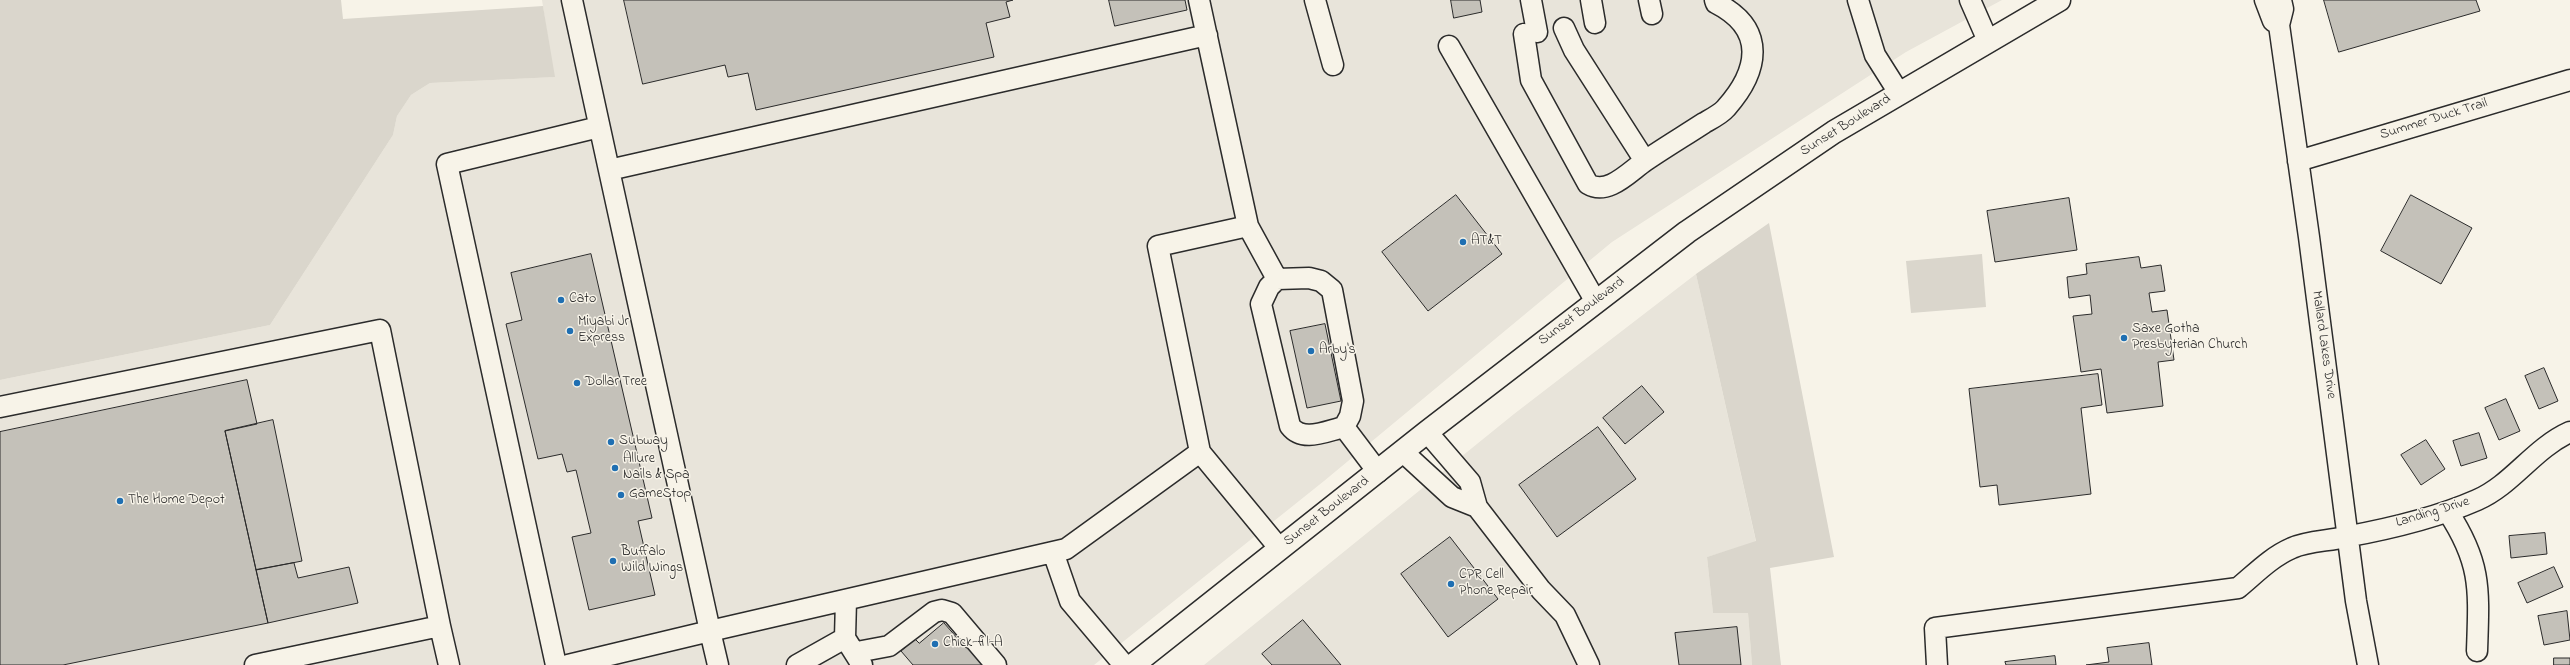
<!DOCTYPE html>
<style>
body{margin:0}
canvas{display:block;background:#f7f3e8}
</style>
<canvas width="2570" height="665"></canvas>
<script>
const c = document.querySelector('canvas').getContext('2d');
c.lineJoin = 'round';
function fill(path, color) { c.fillStyle = color; c.fill(path, 'evenodd'); }
function stroke(path, color, width, dash) { c.strokeStyle = color; c.lineWidth = width; c.lineCap = dash ? 'butt' : 'round'; c.setLineDash(dash || []); c.stroke(path); }
function write(font, color, halo, rows, align = 'center') {
  c.font = font + ' "Indie Flower",sans-serif'; c.lineWidth = 3; c.setLineDash([]); c.textBaseline = 'middle'; c.strokeStyle = halo; c.fillStyle = color; for (const [text, x, y, turn = 0] of rows) {
    c.save(); c.translate(x, y); c.rotate((+turn || 0) * Math.PI / 180); c.textAlign = isNaN(turn) ? turn : align; if (halo) c.strokeText(text, 0, 0); c.fillText(text, 0, 0); c.restore();
  }
}
const built = new Path2D(`
 M542,0H2002L1906,52L1612,242L1324,481L1094,665H0V380L270,325L393,135L397,116L411,95L430,83L554,77Z
 M1696,274L1756,542L1707,557L1713,613H1748L1752,665H1204L1514,414Z`);
const green = new Path2D(`
 M0,0H341L343,19L543,6L555,77L430,83L411,95L397,116L393,135L270,325L0,380Z
 M1769,223L1834,557L1770,568L1781,665H1752L1748,613H1713L1707,557L1756,541L1696,274Z
 M1982,254L1986,307L1911,313L1906,261Z`);
const building = new Path2D(`
 M624,0H1013L1006,2L1010,17L986,23L994,57L756,110L748,73L728,77L725,65L643,84Z
 M1109,0H1185L1187,10L1115,26Z
 M1451,0H1480L1482,12L1454,18Z
 M2324,0H2476L2480,11L2339,52Z
 M1456,195L1502,254L1428,311L1382,252Z
 M2411,195L2472,228L2441,284L2381,251Z
 M2069,198L2077,250L1995,262L1987,211Z
 M591,254L652,518L638,521L655,595L589,610L572,537L591,533L576,470L567,472L562,454L538,459L506,324L522,320L511,273Z
 M2139,257L2141,268L2161,265L2165,291L2149,293L2152,312L2167,310L2174,360L2158,362L2163,406L2107,413L2101,369L2081,372L2073,316L2092,314L2090,295L2069,298L2067,277L2087,274L2086,264Z
 M1325,324L1341,401L1307,408L1290,331Z
 M2544,368L2558,401L2539,409L2525,376Z
 M2098,374L2102,405L2081,408L2091,494L1999,505L1997,485L1980,487L1969,389Z
 M247,380L257,424L225,431L268,623L63,665H0V432Z
 M1642,386L1664,412L1625,444L1603,418Z
 M2506,399L2520,431L2499,440L2485,408Z
 M273,420L302,561L256,570L225,431Z
 M1598,427L1636,479L1557,537L1519,485Z
 M2479,433L2487,458L2461,466L2453,441Z
 M2426,440L2445,469L2421,485L2401,455Z
 M2545,533L2547,554L2511,558L2509,536Z
 M1450,537L1498,599L1448,637L1401,574Z
 M294,563L298,578L349,567L358,603L268,623L256,570Z
 M2554,567L2563,587L2527,603L2518,583Z
 M2567,611L2570,640L2544,645L2538,616Z
 M1303,620L1341,665H1272L1262,654Z
 M944,623L966,648L970,646L986,665H913L901,651L915,639L919,643Z
 M1737,627L1741,665H1679L1675,633Z
 M2149,643L2152,665H2086L2109,662L2107,648Z
 M2055,656L2056,665H2006L2005,662Z
 M2554,658H2570V665H2554Z`);
const minor = new Path2D(`
 M572,0L609,170
 M1199,0L1248,226L1277,279
 M1315,0L1333,65
 M1531,0L1537,32
 M1591,0L1595,23
 M1649,0L1652,14
 M1858,0L1875,55L1899,93
 M1970,0L1988,41
 M2265,0L2273,21L2279,25
 M2281,0L2283,9L2279,25L2309,237L2356,601L2368,665
 M1564,28L1574,50L1645,161C1664,148 1684,136 1704,123C1711,119 1721,114 1726,108C1759,71 1767,29 1716,3L1715,0
 M1524,34L1531,80L1588,184C1608,196 1629,172 1645,161
 M1207,35L609,170L710,631L1066,549L1200,452L1280,549
 M1449,46L1596,302
 M2298,161L2570,80
 M1309,278L1321,281L1332,290L1353,401L1350,416L1344,427C1326,431 1303,443 1290,426L1261,304L1269,287L1277,279Z
 M0,407L380,330L440,626
 M1344,427L1378,472
 M1427,432L1470,482L1477,507L1541,590L1565,615L1589,665
 M1200,452L1158,246L1248,226
 M1403,452L1452,497L1477,507
 M2448,512C2482,564 2479,590 2477,651
 M1053,552L1070,601L1124,665
 M846,600L845,638L862,665
 M857,652L889,646L934,612L942,610L952,613L996,665
 M255,665L440,626L449,665
 M556,665L447,164L599,127
 M568,665L710,631L718,665
 M797,665L845,638
 M1937,665L1935,628L2238,588C2255,574 2271,557 2292,548C2307,541 2329,541 2345,537C2389,529 2436,518 2477,500C2512,485 2534,448 2570,432`);
const major = new Path2D(`
 M1133,665L1427,432L1687,232L1834,132L2059,0`);
const markers = [
 [1463,242,4,"#1f6fb2"],
 [561,300,4,"#1f6fb2"],
 [570,331,4,"#1f6fb2"],
 [2124,338,4,"#1f6fb2"],
 [1311,351,4,"#1f6fb2"],
 [577,383,4,"#1f6fb2"],
 [611,442,4,"#1f6fb2"],
 [615,468,4,"#1f6fb2"],
 [621,495,4,"#1f6fb2"],
 [120,501,4,"#1f6fb2"],
 [613,561,4,"#1f6fb2"],
 [1451,584,4,"#1f6fb2"],
 [935,644,4,"#1f6fb2"]
];
const streetNames = [
 ["Summer Duck Trail",2434,120,-17],
 ["Sunset Boulevard",1846,126,-32],
 ["Sunset Boulevard",1582,312,-37],
 ["Mallard Lakes Drive",2323,345,82],
 ["Sunset Boulevard",1327,512,-38],
 ["Landing Drive",2433,513,-17]
];
const poiNames = [
 ["AT&T",1471,242],
 ["Cato",569,300],
 ["Miyabi Jr",578,323],
 ["Express",578,339],
 ["Saxe Gotha",2132,330],
 ["Presbyterian Church",2132,346],
 ["Arby's",1319,351],
 ["Dollar Tree",585,383],
 ["Subway",619,442],
 ["Allure",623,460],
 ["Nails & Spa",623,476],
 ["GameStop",629,495],
 ["The Home Depot",128,501],
 ["Buffalo",621,553],
 ["Wild Wings",621,569],
 ["CPR Cell",1459,576],
 ["Phone Repair",1459,592],
 ["Chick-fil-A",943,644]
];
fill(built, '#e8e4da');
fill(green, '#dad6cc');
fill(building, '#c4c1b9');
stroke(building, '#2b2b2b', 1);
stroke(minor, '#2b2b2b', 23);
stroke(major, '#2b2b2b', 25);
stroke(minor, '#f7f3e8', 20);
stroke(major, '#f7f3e8', 22);
for (const [x, y, r, color] of markers) { const dot = new Path2D(); dot.arc(x, y, r, 0, 2 * Math.PI); c.fillStyle = color; c.fill(dot); stroke(dot, '#f7f3e8', 1.5); }
write('14px', '#2b2b2b', '#f7f3e8', streetNames);
write('14px', '#2b2b2b', '#f7f3e8', poiNames, 'left');
</script>
